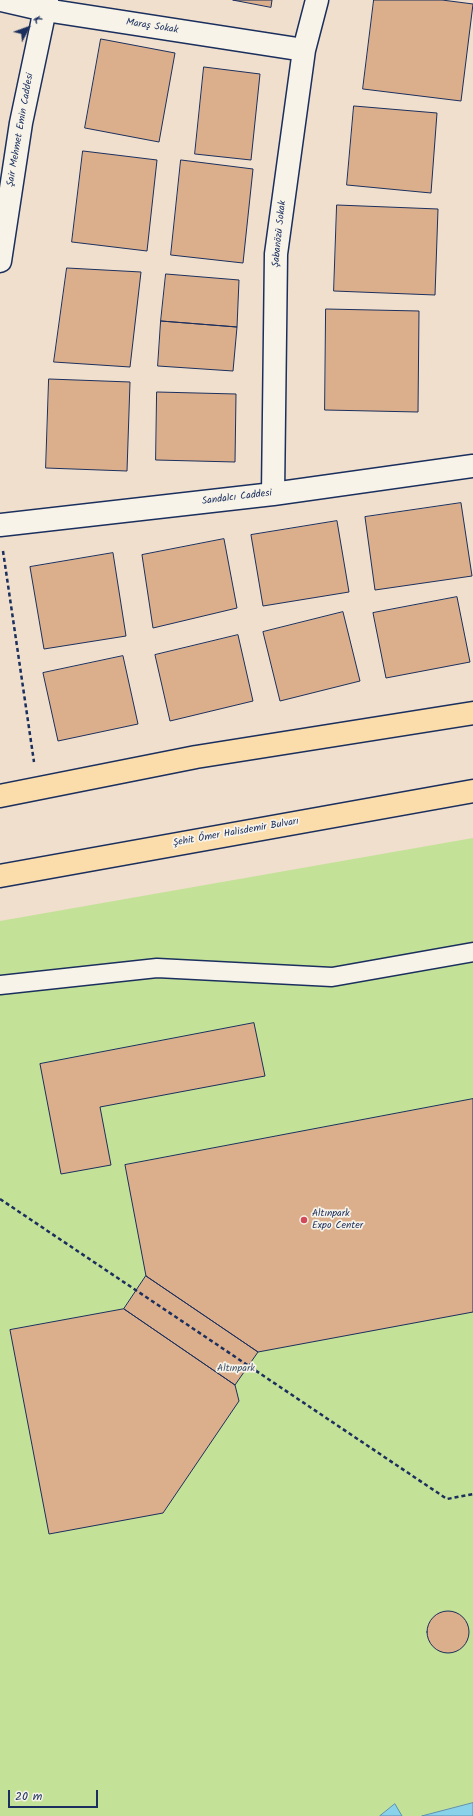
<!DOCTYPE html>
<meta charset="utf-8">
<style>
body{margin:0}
#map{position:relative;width:473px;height:1816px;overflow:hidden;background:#efdfcc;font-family:Kalam,sans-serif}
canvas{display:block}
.north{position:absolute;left:8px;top:8px;width:40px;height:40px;-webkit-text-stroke:3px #f7f3e8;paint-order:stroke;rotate:49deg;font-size:11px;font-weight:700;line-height:16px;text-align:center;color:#1b2f5e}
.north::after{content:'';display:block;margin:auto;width:14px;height:18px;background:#1b2f5e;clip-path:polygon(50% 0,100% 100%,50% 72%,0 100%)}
.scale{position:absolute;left:8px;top:1790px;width:90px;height:18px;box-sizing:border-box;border:2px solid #1b2f5e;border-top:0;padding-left:5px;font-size:12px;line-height:14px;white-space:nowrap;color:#1b2f5e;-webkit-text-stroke:3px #f7f3e8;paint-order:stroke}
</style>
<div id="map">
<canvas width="473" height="1816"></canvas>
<div class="north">K</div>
<div class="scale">20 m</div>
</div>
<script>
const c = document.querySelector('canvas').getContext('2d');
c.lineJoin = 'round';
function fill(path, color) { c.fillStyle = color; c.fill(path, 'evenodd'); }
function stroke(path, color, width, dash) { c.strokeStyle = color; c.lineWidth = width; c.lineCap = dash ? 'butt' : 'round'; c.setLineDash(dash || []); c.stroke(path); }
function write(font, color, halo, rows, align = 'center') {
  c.font = font + ' Kalam,sans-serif'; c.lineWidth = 3.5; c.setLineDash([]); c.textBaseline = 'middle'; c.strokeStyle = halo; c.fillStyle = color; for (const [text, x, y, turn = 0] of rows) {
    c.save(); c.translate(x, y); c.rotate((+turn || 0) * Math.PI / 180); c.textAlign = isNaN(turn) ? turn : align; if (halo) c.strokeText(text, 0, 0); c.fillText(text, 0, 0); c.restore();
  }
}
const green = new Path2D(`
 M473,838V1816H0V921Z`);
const water = new Path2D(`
 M473,1803V1816H422Z
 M395,1804L402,1816H380Z`);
const building = new Path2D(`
 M233,0H272L271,7Z
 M374,0H442L473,4L461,101L363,89Z
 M101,39L175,53L159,142L85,128Z
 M204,67L260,74L251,160L195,154Z
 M354,106L437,113L431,193L347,185Z
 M83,151L157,160L147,251L72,242Z
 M181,160L253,169L243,263L171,255Z
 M337,205L438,209L435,295L334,291Z
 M67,268L141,272L130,367L54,362Z
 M166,274L239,280L237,327L161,321Z
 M326,309L419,311L418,412L325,410Z
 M161,321L237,327L233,371L158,366Z
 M49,379L130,382L127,471L46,468Z
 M157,392L236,394L235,462L156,460Z
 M461,503L472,576L375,590L365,517Z
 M337,521L349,592L263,606L251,535Z
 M224,539L237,608L153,628L142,555Z
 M113,553L126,636L44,649L30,567Z
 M457,597L470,662L386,678L373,613Z
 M343,612L360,681L280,701L263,632Z
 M238,635L253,701L170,721L155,655Z
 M123,656L138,724L58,741L43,673Z
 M254,1023L265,1076L100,1107L111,1165L61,1174L40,1064Z
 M473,1099V1312L258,1352L146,1276L125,1165Z
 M146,1276L258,1352L235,1385L124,1309Z
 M124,1309L235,1385L239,1401L163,1513L49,1534L10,1330Z
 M427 1632a21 21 0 1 1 42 0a21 21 0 1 1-42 0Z`);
const path = new Path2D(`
 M3,551L34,762
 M0,1199L447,1499L473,1494`);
const service = new Path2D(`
 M0,985L157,968L332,977L473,952`);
const minor = new Path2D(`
 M1,0L45,10L304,50
 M273,494L276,254L304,50L317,0
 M0,525L273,494L473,466`);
const tertiary = new Path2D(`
 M0,261L21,123L47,0`);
const trunk = new Path2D(`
 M0,796L196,757L473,713
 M0,876L473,791`);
const markers = [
 [304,1220,4,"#d1495b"]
];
const streetNames = [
 ["Maraş Sokak",152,27,9],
 ["Şair Mehmet Emin Caddesi",21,130,-80],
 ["Şabanözü Sokak",280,234,-84],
 ["Sandalcı Caddesi",237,498,-7],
 ["Şehit Ömer Halisdemir Bulvarı",236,833,-10]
];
const poiNames = [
 ["Altınpark",312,1214],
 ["Expo Center",312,1226]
];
const parkNames = [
 ["Altınpark",236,1369]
];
fill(green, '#c4e198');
fill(water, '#89d2ea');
stroke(water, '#5d91b2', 1);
fill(building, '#dbaf8c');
stroke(building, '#1b2f5e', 1);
stroke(service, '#1b2f5e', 21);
stroke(minor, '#1b2f5e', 25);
stroke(tertiary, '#1b2f5e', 25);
stroke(trunk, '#1b2f5e', 25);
stroke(path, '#1b2f5e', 2.5, [4, 3]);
stroke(service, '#f7f3e8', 18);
stroke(minor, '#f7f3e8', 22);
stroke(tertiary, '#f7f3e8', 22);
stroke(trunk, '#fbddab', 22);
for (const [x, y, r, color] of markers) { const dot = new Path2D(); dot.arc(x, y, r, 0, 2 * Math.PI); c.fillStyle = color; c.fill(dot); stroke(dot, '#f7f3e8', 1.5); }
write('10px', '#1b2f5e', '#f7f3e8', streetNames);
write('10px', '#1b2f5e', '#f7f3e8', poiNames, 'left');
write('10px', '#3d536a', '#f7f3e8', parkNames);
</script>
